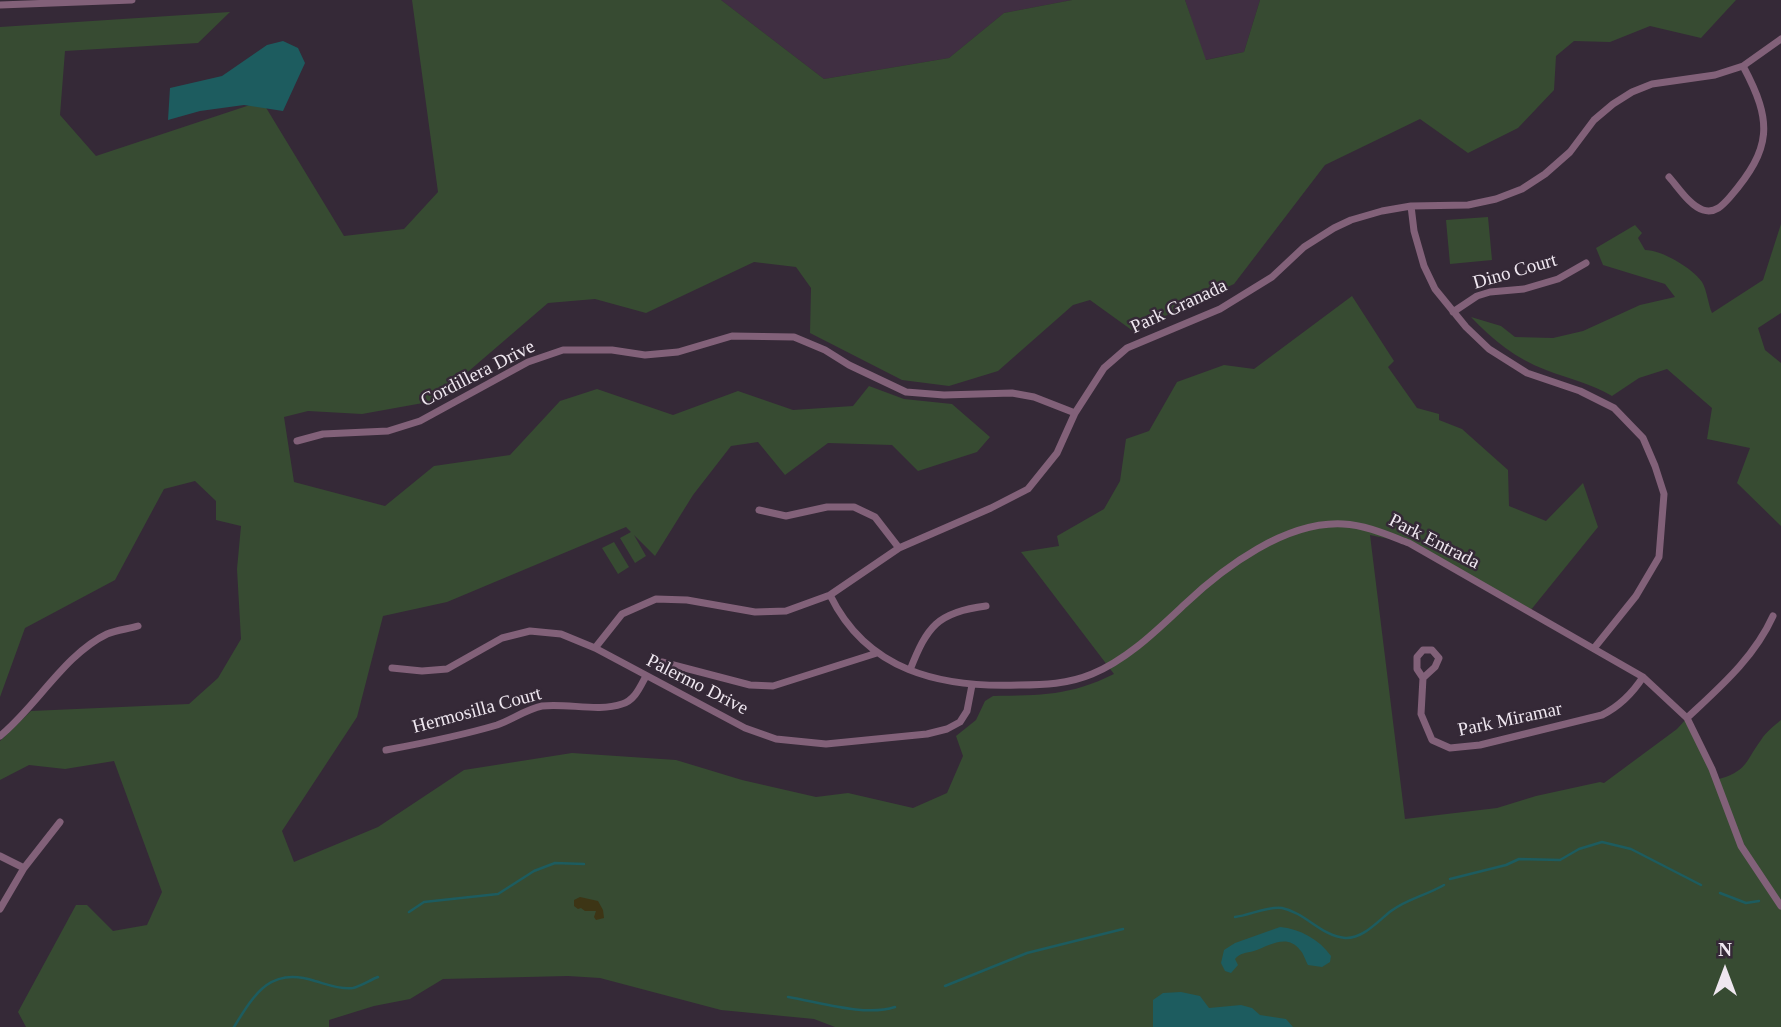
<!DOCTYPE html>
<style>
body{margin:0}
#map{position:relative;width:1781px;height:1027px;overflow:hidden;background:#352937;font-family:"Times New Roman",serif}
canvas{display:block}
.north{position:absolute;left:1690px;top:936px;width:70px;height:70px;-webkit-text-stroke:5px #352937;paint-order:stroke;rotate:0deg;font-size:19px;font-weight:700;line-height:28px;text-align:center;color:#efe7f0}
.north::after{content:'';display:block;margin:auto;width:24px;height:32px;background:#efe7f0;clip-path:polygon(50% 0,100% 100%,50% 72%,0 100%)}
</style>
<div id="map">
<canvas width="1781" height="1027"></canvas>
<div class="north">N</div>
</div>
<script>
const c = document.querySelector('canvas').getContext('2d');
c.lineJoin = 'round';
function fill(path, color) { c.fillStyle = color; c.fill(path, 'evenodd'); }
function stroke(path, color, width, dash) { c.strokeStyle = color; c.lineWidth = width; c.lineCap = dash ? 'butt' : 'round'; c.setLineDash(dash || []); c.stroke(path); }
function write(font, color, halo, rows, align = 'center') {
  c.font = font + ' "Times New Roman",serif'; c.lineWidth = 5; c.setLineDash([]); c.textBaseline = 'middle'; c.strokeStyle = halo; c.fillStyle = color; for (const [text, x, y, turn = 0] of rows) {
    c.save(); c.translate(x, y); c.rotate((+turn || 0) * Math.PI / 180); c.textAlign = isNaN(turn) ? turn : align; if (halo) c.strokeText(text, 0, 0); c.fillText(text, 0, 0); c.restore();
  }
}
const built = new Path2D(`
 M721,0H1072L1004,13L949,58L824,79Z
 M1185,0H1260L1244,52L1205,60Z`);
const green = new Path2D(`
 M412,0H721L824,79L949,58L1004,13L1072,0H1185L1206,60L1244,52L1260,0H1736L1701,38L1650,26L1610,42L1574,41L1556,56L1554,90L1518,128L1468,153L1420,119L1325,165L1234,284L1133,331L1090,300L1073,305L998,371L949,386L902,380L810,333L811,288L796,267L754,262L646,313L595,299L548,303L434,401L362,414L308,411L284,417L294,482L385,506L434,466L510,455L560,401L597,389L673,415L738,391L793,410L853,406L869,386L904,399L952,404L990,437L977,452L918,471L892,445L828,443L785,475L758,442L731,446L693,495L655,556L634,535L646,556L635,563L620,538L631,532L626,527L447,602L383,616L357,717L282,831L294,862L378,827L464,770L572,753L676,760L742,780L816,797L848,793L913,808L947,793L963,756L956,736L976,720L985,701L993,696C1041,695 1070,696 1114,674L1021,552L1059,546L1057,536L1104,509L1120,481L1126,439L1149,431L1177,382L1224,365L1254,369L1352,296L1394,361L1388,367L1417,408L1439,414V420L1462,429L1508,470L1509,506L1546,521L1583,483L1598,527L1530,611L1409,543L1370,535L1405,819L1497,808L1536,796L1600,782L1604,783L1677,729L1687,718L1716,780C1748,771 1744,763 1761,740C1766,732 1774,726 1781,720V1027H835L814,1019L721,1010L600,978L568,976L443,979L410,999L374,1006L329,1020V1027H26L18,1012L76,905H87L113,931L147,925L162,892L114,761L65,769L29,765L0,780V741L31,711L189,704L218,678L241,639L237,569L241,526L216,520V501L195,481L164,489L115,580L25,628L0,697V27L230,12L198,43L65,51L60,115L96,156L262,101L344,236L404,229L438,192Z
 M1488,217L1492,260L1450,264L1446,220Z
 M1781,224V313L1758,328L1765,350L1781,363V526L1737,483L1750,448L1707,439L1712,408L1667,369L1639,378L1612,396C1590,383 1569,379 1546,370C1516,359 1493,340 1471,317L1501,326L1515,337L1553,338L1583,331L1640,305L1675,297L1665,284L1603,265L1596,248L1635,225L1642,233L1638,238L1645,250C1662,250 1692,268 1702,282C1707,290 1708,304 1712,313L1763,280Z
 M614,542L629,567L618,574L602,548Z`);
const sand = new Path2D(`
 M580,897L598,901L603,910L604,918L596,920L594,917L596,911H585L581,908L578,909L574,906V900Z`);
const water = new Path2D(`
 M283,41L298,48L305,63L283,111L244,105L200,111L168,120L170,88L222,76L267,45Z
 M1280,927C1300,929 1319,939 1331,956L1330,962L1322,967L1308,965C1305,960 1304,954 1300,950C1287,933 1269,946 1254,951C1246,953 1240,953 1235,959L1238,965L1231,973L1225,971L1221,963L1224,950L1235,943Z
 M1181,992L1200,996L1209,1008L1241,1005L1252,1008L1260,1015L1286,1019L1293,1027H1153V1000L1163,993Z`);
const stream = new Path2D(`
 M1450,879L1506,865L1519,859L1560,860L1579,849L1602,842L1631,849L1701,885
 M1720,893L1746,903L1759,901
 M409,912L424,902L498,894L534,871L555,863L584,864
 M1235,917C1250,915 1268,906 1282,908C1306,913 1321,936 1345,938C1363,939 1378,921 1391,911C1407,899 1427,895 1444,885
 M945,986L1027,953L1123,929
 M788,997C819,1002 865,1017 895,1007
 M234,1027C255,993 271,966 315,981C326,984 341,990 353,988C361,986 370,980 378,977`);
const street = new Path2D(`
 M0,5L132,0
 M1669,177C1678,187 1690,206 1703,210C1715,214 1723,205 1730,197C1772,148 1773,122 1743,66
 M1411,206L1414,231L1424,266L1435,289L1466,327L1489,349L1527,373L1580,391L1614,408L1643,438L1655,466L1664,494L1659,557L1636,596L1595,647
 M1453,312L1477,296L1490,292L1524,289L1558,279L1586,263
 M297,441L323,434L388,431L420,421L528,362L563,350H612L645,355L678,352L732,336L794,337L825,350L849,365L906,392L944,395L1012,393L1034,397L1075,413
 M759,510L786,516L827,507H854L875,517L899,548
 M830,595C867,671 940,688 1019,685C1044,685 1068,684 1092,674C1128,659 1157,630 1185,604C1224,567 1286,521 1343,524C1366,525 1388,535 1409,543L1643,677L1687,718L1712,769L1741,846L1781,906
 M595,648L622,614L656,599L687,600L755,612L786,611L830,595L899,548L991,508L1028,489L1057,453L1075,413L1104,368L1127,348L1220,309L1272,277L1304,247L1334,228L1351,220L1382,211L1411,206L1468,205L1496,199L1522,189L1545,174L1570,152L1594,120L1613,104L1632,92L1652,84L1715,75L1743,66L1781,39
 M662,662L750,685L773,686L877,653
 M392,668L422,671L447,669L502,638L530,631L561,634L595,648L745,728L776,739L826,744L927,734L947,729L960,722L967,711L972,685
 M910,670C927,627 937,612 986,606
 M1423,678L1417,669V657L1423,650H1432L1439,658L1435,667L1423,678L1421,714L1432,740L1450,748L1480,745L1602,715C1620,706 1632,694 1643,677
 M1687,718C1720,687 1754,658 1773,616
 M0,736C36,707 65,654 107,634C116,630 128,629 138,626
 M386,750C424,743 460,736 497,725C511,720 527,709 542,706C567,703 599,712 622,704C635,700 640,687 646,676
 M0,856L24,868
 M0,909L24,868L60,822`);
const streetNames = [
 ["Dino Court",1515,272,-16],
 ["Park Granada",1179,307,-25],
 ["Cordillera Drive",478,374,-27],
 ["Park Entrada",1434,542,27],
 ["Palermo Drive",697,685,27],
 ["Hermosilla Court",477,711,-15],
 ["Park Miramar",1510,720,-12]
];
fill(built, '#402f42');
fill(green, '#374b32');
fill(sand, '#3d3515');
fill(water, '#1d5c5f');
stroke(stream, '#1d5c5f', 2.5);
stroke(street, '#826179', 7);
write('19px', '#efe7f0', '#352937', streetNames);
</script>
